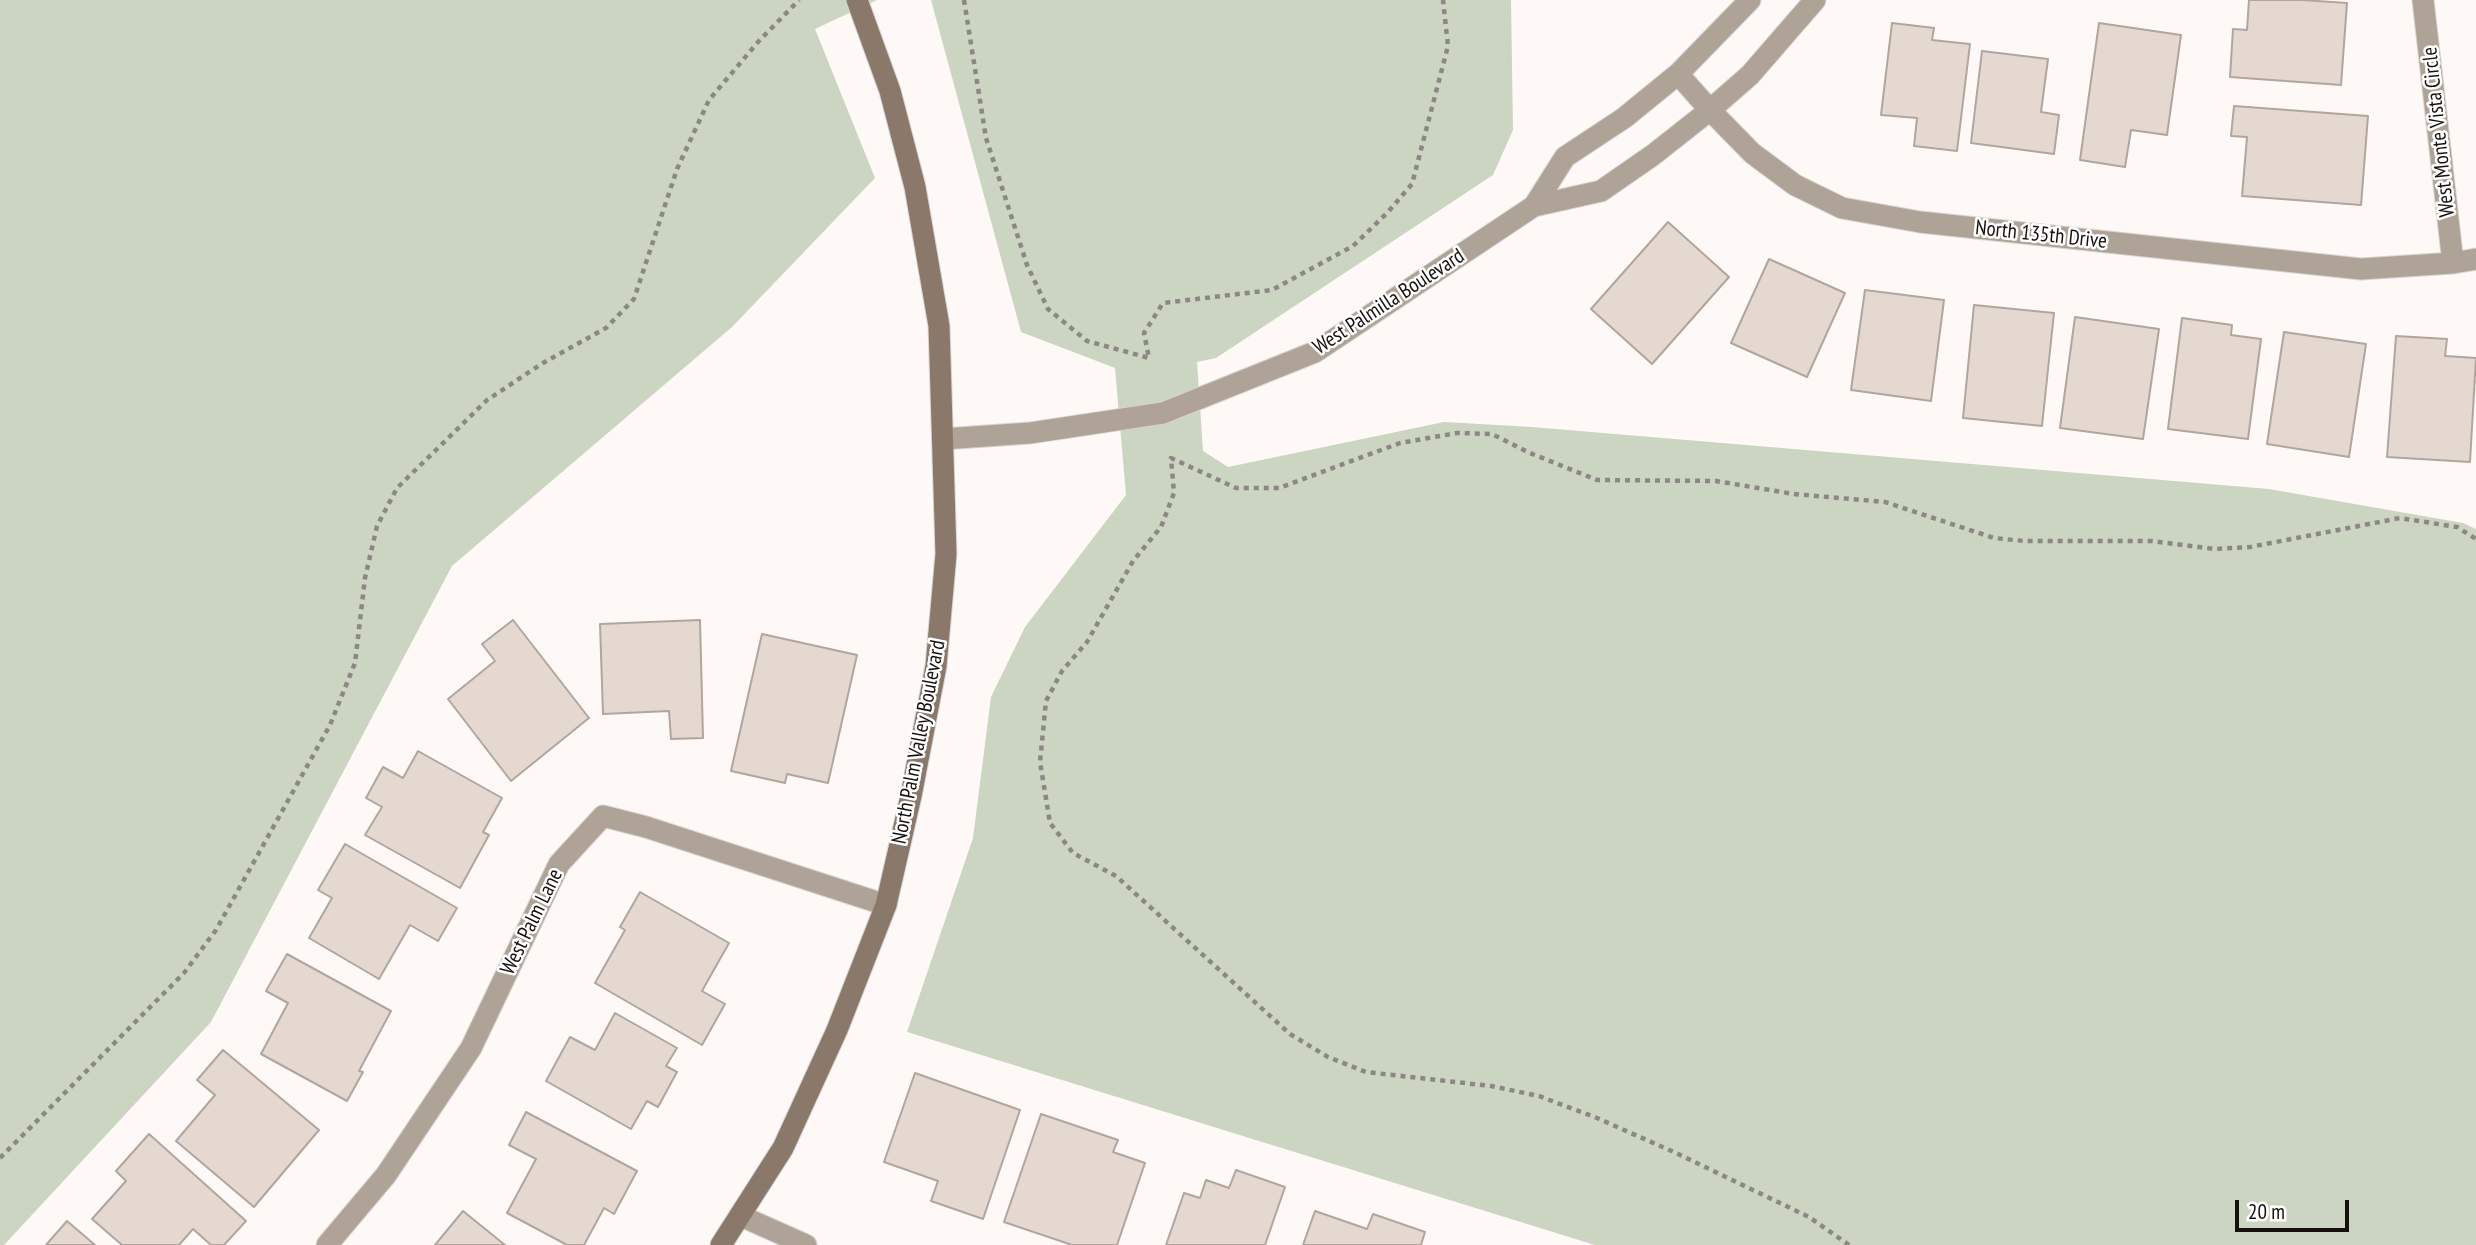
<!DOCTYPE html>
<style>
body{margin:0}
#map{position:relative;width:2476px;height:1245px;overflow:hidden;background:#fef9f6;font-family:"PT Sans Narrow",sans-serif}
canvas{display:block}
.scale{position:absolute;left:2235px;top:1200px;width:114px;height:32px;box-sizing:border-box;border:4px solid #15100e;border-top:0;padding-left:9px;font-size:21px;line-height:24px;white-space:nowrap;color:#15100e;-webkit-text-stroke:5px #fff;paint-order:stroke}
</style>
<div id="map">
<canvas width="2476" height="1245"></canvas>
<div class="scale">20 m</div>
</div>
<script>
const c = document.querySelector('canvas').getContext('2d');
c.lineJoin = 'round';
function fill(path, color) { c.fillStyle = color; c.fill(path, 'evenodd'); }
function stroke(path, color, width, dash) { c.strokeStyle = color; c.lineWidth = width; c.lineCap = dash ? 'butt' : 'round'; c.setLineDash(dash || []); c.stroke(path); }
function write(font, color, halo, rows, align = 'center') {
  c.font = font + ' "PT Sans Narrow",sans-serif'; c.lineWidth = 5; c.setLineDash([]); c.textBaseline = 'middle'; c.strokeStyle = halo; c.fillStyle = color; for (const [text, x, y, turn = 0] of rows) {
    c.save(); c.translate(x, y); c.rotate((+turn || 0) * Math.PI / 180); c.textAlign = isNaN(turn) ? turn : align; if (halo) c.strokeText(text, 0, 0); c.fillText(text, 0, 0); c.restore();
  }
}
const green = new Path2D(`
 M0,0H877L815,29L875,178L732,327L452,566L211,1022L4,1245H0Z
 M931,0H1511L1513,130L1493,175L1216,358L1197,362L1203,451L1228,467L1444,422L1532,427L2269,489L2463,523L2476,529V1245H1595L907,1032L973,838L991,697L1025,627L1126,495L1115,368L1021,332Z`);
const building = new Path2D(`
 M2249,0H2302L2347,3L2341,85L2230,77L2233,29L2247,30Z
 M1892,23L1934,28L1932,40L1970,44L1957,151L1914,146L1917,118L1881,115Z
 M2099,23L2181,35L2167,135L2131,130L2125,167L2080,160Z
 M1982,51L2048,59L2041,112L2059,115L2054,154L1971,143Z
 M2234,106L2368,116L2361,205L2242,196L2247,137L2231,136Z
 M1668,222L1729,277L1652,364L1591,309Z
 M1769,259L1845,293L1807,377L1731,343Z
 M1865,290L1944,300L1931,401L1851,390Z
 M1974,305L2054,313L2042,426L1963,418Z
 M2075,317L2159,329L2143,439L2060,428Z
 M2182,318L2232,325L2231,335L2261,339L2248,439L2168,429Z
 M2284,332L2366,344L2349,457L2267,444Z
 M2396,336L2447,339L2445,356L2476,358L2470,462L2387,457Z
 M513,620L589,718L511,781L448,699L495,661L482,644Z
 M700,620L703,738L671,739L669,711L603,714L600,624Z
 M762,634L857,655L828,783L787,774L785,783L731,771Z
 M418,751L502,798L483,832L489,835L460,888L365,835L382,807L366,798L383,767L403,778Z
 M345,844L457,908L438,941L410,925L379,979L309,938L332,898L318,890Z
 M640,892L729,943L702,991L725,1004L702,1045L595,983L625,930L620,927Z
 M287,954L391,1011L359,1071L363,1072L347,1101L261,1054L288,1003L266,991Z
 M615,1013L677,1048L666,1066L677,1072L658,1107L647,1101L631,1129L546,1081L570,1037L595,1050Z
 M223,1050L319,1130L254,1207L176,1141L215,1095L197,1080Z
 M915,1073L1020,1110L983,1219L931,1201L938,1181L884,1162Z
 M526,1112L637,1171L614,1214L604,1208L584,1245H567L507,1213L536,1159L509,1145Z
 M1041,1114L1118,1140L1113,1152L1145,1163L1117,1245H1072L1004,1222Z
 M149,1134L246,1221L224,1245H211L193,1229L179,1245H122L92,1219L126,1181L116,1171Z
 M1236,1170L1285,1187L1265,1245H1166L1184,1193L1200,1198L1206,1180L1229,1188Z
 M463,1211L505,1245H435Z
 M1315,1211L1367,1229L1373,1214L1425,1232L1421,1245H1303Z
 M67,1221L95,1245H46Z`);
const path = new Path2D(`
 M964,0L986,138L1027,265L1048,309L1087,341L1149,358L1144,333L1163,303L1272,290L1353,246L1388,212L1412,184L1448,46L1443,0
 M0,1158L184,973L216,930L330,725L355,663L365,578L377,526L397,488L487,400L543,363L606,328L634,299L677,169L709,100L758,42L799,0
 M1849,1245L1809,1217L1676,1153L1597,1118L1539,1096L1491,1086L1366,1072L1328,1057L1290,1034L1116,876L1073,853L1050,823L1040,762L1046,701L1062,671L1087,642L1133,561L1161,527L1174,493L1171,458L1236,488H1279L1400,443L1457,433L1492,434L1530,453L1597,480L1716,481L1794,494L1885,502L1994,538L2024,541H2151L2215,549L2250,547L2400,518L2457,527L2476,539`);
const street = new Path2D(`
 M2423,0L2453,263
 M1678,74L1710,110L1752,153L1795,185L1842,208L1920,222L2361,269L2453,263L2476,259
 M1534,206L1601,191L1653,155L1710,110L1750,75L1815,0
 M943,439L1030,433L1163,413L1315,352L1534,206L1565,157L1624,118L1678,74L1750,0
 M741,1216L806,1245
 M327,1245L386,1175L471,1048L559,864L603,816L646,827L886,905`);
const secondary = new Path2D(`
 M721,1245L783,1148L837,1030L886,905L911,796L936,666L946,554L939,326L915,187L890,91L857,0`);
const streetNames = [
 ["West Monte Vista Circle",2439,132,-96],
 ["North 135th Drive",2041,235,6],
 ["West Palmilla Boulevard",1389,302,-33],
 ["North Palm Valley Boulevard",919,742,-79],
 ["West Palm Lane",532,922,-64]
];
fill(green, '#cbd5c1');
fill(building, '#e5d8d0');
stroke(building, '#b1a59d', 2);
stroke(street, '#d9d4d1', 23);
stroke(secondary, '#d9d4d1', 23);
stroke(path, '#8c8784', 4.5, [5, 5]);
stroke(street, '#afa398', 21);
stroke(secondary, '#8a796a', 21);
write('21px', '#15100e', '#fff', streetNames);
</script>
